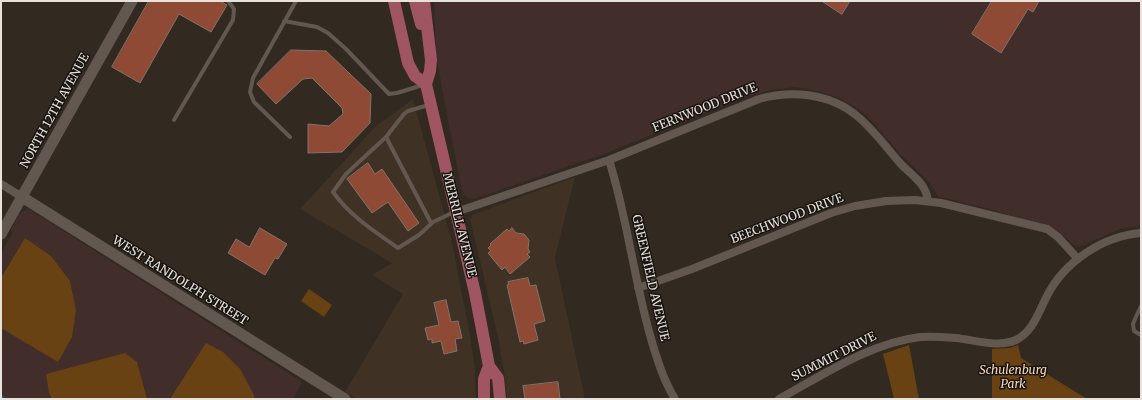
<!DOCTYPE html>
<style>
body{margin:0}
#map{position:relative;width:1142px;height:400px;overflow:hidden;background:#322921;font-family:Merriweather,serif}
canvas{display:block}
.frame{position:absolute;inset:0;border:2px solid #e8e2dc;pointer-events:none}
</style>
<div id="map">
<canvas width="1142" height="400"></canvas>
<div class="frame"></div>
</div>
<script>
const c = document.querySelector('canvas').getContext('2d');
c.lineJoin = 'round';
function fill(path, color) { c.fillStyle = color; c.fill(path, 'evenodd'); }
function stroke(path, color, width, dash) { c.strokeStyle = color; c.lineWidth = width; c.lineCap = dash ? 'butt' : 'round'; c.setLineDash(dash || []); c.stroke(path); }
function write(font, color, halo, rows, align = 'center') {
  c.font = font + ' Merriweather,serif'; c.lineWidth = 3; c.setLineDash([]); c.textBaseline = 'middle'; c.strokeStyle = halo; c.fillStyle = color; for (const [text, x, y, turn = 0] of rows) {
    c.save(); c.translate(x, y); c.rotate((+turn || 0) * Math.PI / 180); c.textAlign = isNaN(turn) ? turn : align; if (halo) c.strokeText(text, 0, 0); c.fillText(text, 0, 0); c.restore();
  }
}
const built = new Path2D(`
 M413,99L451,238L469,329L475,369L476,399H356L345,392L403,294L372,275L392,263L300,209L375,127Z
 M575,177L555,258L585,399H507L504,372L498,337L470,219L473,215L477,213Z`);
const education = new Path2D(`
 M434,1H1141V226L1120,229L1079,247L1075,246L1061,233L1052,229L993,210L940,197L938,196L929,182L899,153L873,122L859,109L839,98L821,92L795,87L771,90L743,98L604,154L477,198L470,199L464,195L461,186L446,110L436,55Z
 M28,209L32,211L299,380L302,383L293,399H1V253L12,234L11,229L20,213Z`);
const green = new Path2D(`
 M25,238L51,256L70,281L76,310L72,337L58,362L1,328V278Z
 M309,289L332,305L324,317L301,301Z
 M206,343L223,352L240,369L254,395V399H170Z
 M909,345L919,399H894L883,354Z
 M1018,345L1021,358L1087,399H992V349L1010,348Z
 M125,353L137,362L147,399H52L49,393L46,374Z`);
const stream = new Path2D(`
 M1,396L4,399`);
const building = new Path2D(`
 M149,1H220L227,5L211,32L179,14L140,83L112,67Z
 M822,1H850L842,14Z
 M992,1H1039L1033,12L1028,9L1001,53L972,34Z
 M291,50L326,51L371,94L370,123L342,152L308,153V124L329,126L343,114L342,108L312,78L303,79L276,104L257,84Z
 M368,163L375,174L382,169L419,223L408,231L388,202L372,213L347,179Z
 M260,228L287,244L278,259L275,258L265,275L228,253L236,239L249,247Z
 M512,228L516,233L524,234L529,240L528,249L530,252L527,254L530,257L510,274L505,267L502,270L488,253L491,251L488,248L491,245L490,244L507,229L509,231Z
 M528,278L530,286L536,285L545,321L534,324L538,340L524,344L523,341L520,342L507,285L509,284L508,282Z
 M446,300L451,322L458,321L462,338L455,339L457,351L444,354L441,341L432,343V339L428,340L425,328L439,325L434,303Z
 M558,382L560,399H525L523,386Z`);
const lane = new Path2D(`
 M284,21L317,27L328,33L346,49L389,94L397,93L423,85
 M429,105L408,111L404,114L386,137L346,174L333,192C351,217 374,231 398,248L419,235L433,222L454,212
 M174,120L233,20L234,9L228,1
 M290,137L254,102L250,92L253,78L296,1
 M386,137L431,223
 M1141,306L1135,319L1133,324L1134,331L1141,335`);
const street = new Path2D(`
 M609,160C628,220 634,282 652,342C658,362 664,381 675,399
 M1,184L22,197
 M456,212L609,160L759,99C791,90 830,93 857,116C873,129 886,147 900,163C912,176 926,183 928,201
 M638,288L692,269L831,213L855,206L886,201L915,200L941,203L1047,229L1058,237L1078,259
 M779,399C823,375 870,343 920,337C932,336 944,337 956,338C975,340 998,348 1016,340C1033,332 1039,311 1047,296C1064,262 1103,236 1141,233`);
const secondary = new Path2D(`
 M22,197L345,399
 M1,234L132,1`);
const primary = new Path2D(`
 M394,1L408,63L415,76L426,84
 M415,1L421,24
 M424,1L431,60L430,71L426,84L475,293L489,366L498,378L500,399
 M484,399V379L489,366`);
const streetNames = [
 ["FERNWOOD DRIVE",705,108,-22],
 ["NORTH 12TH AVENUE",55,111,-61],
 ["BEECHWOOD DRIVE",787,219,-21],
 ["MERRILL AVENUE",459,225,76],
 ["GREENFIELD AVENUE",650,278,77],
 ["WEST RANDOLPH STREET",180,281,32],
 ["SUMMIT DRIVE",834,357,-27]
];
const parkNames = [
 ["Schulenburg",1013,371],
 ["Park",1013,385]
];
fill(built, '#3f3123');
fill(education, '#412d2a');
fill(green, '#694214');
stroke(stream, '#166379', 2.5);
fill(building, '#8e4a34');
stroke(building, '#82736e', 1);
stroke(lane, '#62584f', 4);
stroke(street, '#62584f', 8);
stroke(secondary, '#62584f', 11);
stroke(primary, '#a05563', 12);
write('12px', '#e8e2dc', '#17130f', streetNames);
write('italic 12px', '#f8d9bc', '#17130f', parkNames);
</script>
